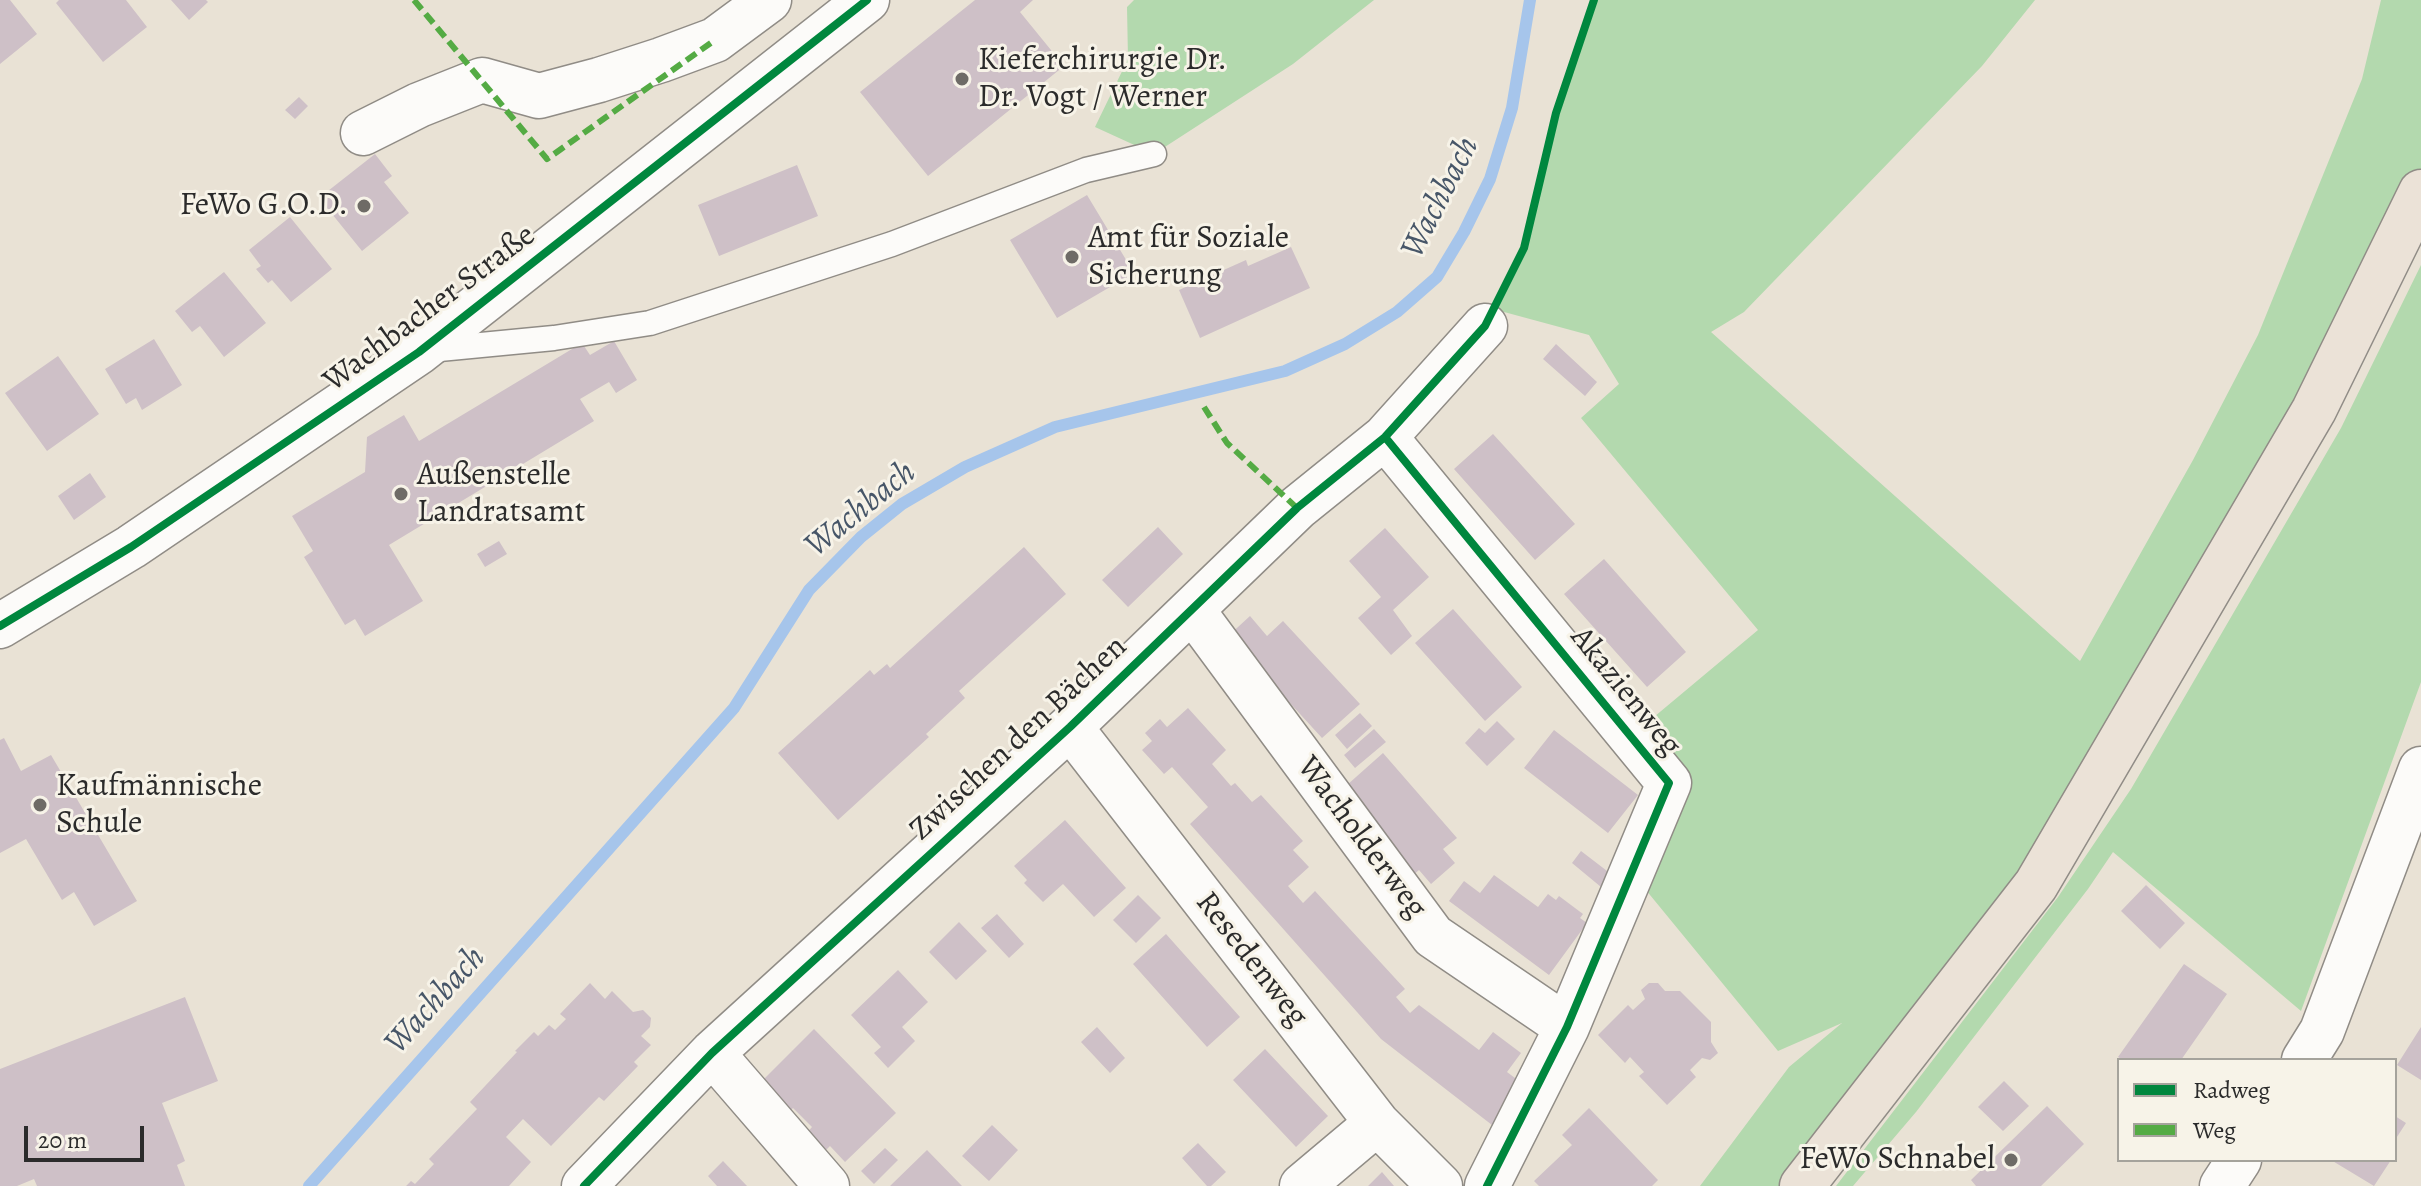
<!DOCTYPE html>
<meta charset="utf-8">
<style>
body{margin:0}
#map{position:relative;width:2421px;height:1186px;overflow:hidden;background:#e9e2d5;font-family:Alegreya,serif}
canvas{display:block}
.legend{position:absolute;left:2117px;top:1058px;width:280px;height:104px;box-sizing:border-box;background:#f7f3e8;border:2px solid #a5a39c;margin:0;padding:10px 14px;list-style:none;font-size:24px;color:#2b2b2b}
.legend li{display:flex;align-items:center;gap:16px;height:40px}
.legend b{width:40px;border:2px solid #a5a39c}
.scale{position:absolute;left:24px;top:1126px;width:120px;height:36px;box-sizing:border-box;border:4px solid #2b2b2b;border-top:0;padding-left:10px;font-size:24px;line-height:28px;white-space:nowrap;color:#2b2b2b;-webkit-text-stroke:6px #f7f3e8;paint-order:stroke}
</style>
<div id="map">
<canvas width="2421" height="1186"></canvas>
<ul class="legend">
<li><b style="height:10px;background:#00873e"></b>Radweg</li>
<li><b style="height:10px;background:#54ab44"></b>Weg</li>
</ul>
<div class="scale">20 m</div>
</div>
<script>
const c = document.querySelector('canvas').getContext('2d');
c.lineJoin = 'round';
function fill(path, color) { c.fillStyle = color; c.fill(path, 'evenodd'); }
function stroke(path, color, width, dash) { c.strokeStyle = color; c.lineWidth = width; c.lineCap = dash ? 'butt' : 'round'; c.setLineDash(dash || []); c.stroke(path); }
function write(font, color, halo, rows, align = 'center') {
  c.font = font + ' Alegreya,serif'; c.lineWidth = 6; c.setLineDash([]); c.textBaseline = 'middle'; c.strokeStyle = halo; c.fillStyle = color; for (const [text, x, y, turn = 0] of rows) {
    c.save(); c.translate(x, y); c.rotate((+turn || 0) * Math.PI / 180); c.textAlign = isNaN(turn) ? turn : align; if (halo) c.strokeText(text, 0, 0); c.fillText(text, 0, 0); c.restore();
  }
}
const green = new Path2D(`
 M1134,0H1374L1293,64L1154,154L1095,127L1128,59L1127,7Z
 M1594,0H2035L1982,66L1744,312L1711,332L2080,661L2193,460L2258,335L2362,79L2381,0H2421V192L2082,803L1802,1186H1700L1789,1067L1842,1023L1778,1051L1641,884L1669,783L1630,737L1758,630L1581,418L1619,384L1589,335L1493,309L1524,248L1556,113Z
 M2421,265V682L2301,1011L2113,852L2088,889L1916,1112L1853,1186H1836L2058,897L2131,789L2341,428Z`);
const stream = new Path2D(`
 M309,1186L734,708L809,590L861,537L902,504L965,467L1055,427L1285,371L1345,344L1397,312L1437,277L1464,232L1490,179L1512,108L1530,0`);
const building = new Path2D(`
 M0,0H10L37,34L0,64Z
 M59,0H126L147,27L103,62L56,3Z
 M171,0H206L208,2L189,20Z
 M975,0H1033L1020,12L1064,66L928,176L860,92Z
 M299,97L308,106L295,119L285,110Z
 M375,154L392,176L384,182L409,213L362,251L319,198Z
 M797,165L818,216L719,256L698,205Z
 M1087,195L1134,273L1057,318L1010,240Z
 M290,217L332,269L291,302L272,280L268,283L256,269L261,266L249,250Z
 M1291,247L1310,288L1200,338L1179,290L1246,260L1248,266Z
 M224,272L266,323L224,357L200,326L192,332L175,311Z
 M154,339L182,385L142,410L136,398L126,404L105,369Z
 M614,341L637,380L616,393L609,382L580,399L594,421L389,545L423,601L365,636L355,619L345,625L304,557L313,551L292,516L365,472L367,437L404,415L419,441L582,343L590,355Z
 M1556,344L1597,382L1585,396L1543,359Z
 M58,356L99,414L47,451L5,393Z
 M1493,434L1575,524L1535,560L1454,469Z
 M90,473L106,497L74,520L58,496Z
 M1158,527L1183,554L1128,607L1102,580Z
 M1385,528L1429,577L1393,610L1412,636L1391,655L1358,618L1381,597L1349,561Z
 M499,541L507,554L485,567L477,554Z
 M1024,547L1066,594L959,691L965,698L926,734L929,737L838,820L778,753L870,670L874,675L887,664L890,668Z
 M1604,559L1686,652L1647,687L1564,594Z
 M1453,609L1522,687L1485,721L1415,643Z
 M1250,616L1267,636L1283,621L1360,704L1322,738L1246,655L1226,638Z
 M1188,708L1226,750L1212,764L1231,786L1235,783L1252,802L1261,795L1303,841L1293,850L1309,867L1288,886L1303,903L1315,891L1405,989L1396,997L1410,1013L1419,1005L1479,1050L1493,1032L1521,1053L1507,1072L1523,1084L1492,1125L1381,1039L1190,824L1208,807L1172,767L1164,774L1142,750L1152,741L1145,733L1160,719L1167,727Z
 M1360,713L1372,726L1347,749L1335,735Z
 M1497,721L1515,739L1487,766L1465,743L1479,728L1485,733Z
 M1374,729L1386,742L1355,768L1344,755Z
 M1554,730L1638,795L1608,833L1524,768Z
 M4,738L21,771L51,755L137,901L94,926L74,892L62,900L26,839L0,853V740Z
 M1383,753L1457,838L1443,849L1455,863L1431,884L1419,870L1411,877L1338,793Z
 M1065,820L1126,888L1094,917L1063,884L1043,902L1024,883L1027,880L1014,866Z
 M1581,851L1611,874L1601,887L1572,863Z
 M1494,875L1538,907L1548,894L1556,900L1559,896L1583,914L1580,918L1587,923L1549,975L1449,901L1464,881L1480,893Z
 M2146,885L2185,923L2160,949L2121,911Z
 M1138,895L1161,918L1136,943L1113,920Z
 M997,914L1024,944L1009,958L981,928Z
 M959,922L987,951L956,980L929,952Z
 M1166,934L1240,1017L1207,1047L1133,964Z
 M2184,964L2227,994L2181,1060H2123L2118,1057Z
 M898,970L928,1002L902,1027L915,1041L888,1068L874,1053L881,1047L851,1015Z
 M590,983L605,999L612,991L633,1012L643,1010L651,1018L650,1027L641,1036L651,1045L634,1062L638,1066L604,1101L599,1097L551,1146L523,1119L506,1137L531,1162L509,1186H406L411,1181L415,1184L434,1164L429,1159L477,1109L470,1102L517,1052L515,1051L534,1032L538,1036L549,1025L555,1030L566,1019L560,1014Z
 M1649,983H1658L1665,991H1680L1711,1022V1042L1718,1053L1710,1060L1702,1058L1690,1070L1696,1077L1667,1105L1639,1076L1644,1072L1630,1057L1625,1063L1598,1035L1628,1005L1633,1010L1645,999L1641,990Z
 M185,997L218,1081L162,1103L185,1161L177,1165L185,1186H37L34,1179L17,1186H0V1069Z
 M1097,1027L1125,1058L1110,1073L1081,1042Z
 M2421,1027V1080L2397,1065Z
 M814,1029L896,1113L845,1162L830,1146L822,1154L804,1136L812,1127L793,1108L785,1116L768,1098L775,1091L763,1080Z
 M1265,1049L1328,1116L1296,1147L1233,1080Z
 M2004,1081L2029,1106L2003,1131L1978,1107Z
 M2047,1106L2084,1144L2041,1186H1976L1971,1180Z
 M1589,1108L1658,1180L1652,1186H1539L1534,1181L1572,1145L1562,1135Z
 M2395,1116L2406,1123L2395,1140Z
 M992,1125L1018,1150L989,1181L962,1156Z
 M1198,1143L1226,1172L1211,1186H1207L1182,1158Z
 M885,1148L898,1160L874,1184L861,1171Z
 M927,1150L962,1186H890Z
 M2331,1160H2391L2374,1186Z
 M723,1161L747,1186H717L708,1176Z
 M1382,1172L1394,1186H1368Z`);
const service = new Path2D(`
 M429,350L554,338L650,323L892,244L1086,170L1154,154`);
const minor = new Path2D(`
 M363,133L419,105L482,80L539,96L599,80L661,60L715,40L769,0
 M1385,437L1669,783L1567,1027L1487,1186
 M1193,611L1433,936L1567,1027
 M1070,727L1377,1123L1440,1186
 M712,1053L827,1186
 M2304,1060L2322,1031L2421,769
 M584,1186L712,1053L1070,727L1297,508L1385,437L1485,326
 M1302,1186L1377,1123
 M2222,1186L2239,1160`);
const tertiary = new Path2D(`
 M0,626L131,547L419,352L867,0`);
const primary = new Path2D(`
 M1802,1186L2036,885L2314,410L2421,192`);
const quiet = new Path2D(`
 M414,0L547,159L715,40
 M1204,407L1227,443L1297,508`);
const cycleway = new Path2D(`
 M1385,437L1669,783L1567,1027L1487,1186
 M0,626L131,547L419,352L867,0
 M584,1186L712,1053L1070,727L1297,508L1385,437L1485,326L1524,248L1556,113L1594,0`);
const markers = [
 [962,79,8,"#6e6b66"],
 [364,206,8,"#6e6b66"],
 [1072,257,8,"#6e6b66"],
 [401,494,8,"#6e6b66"],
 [40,805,8,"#6e6b66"],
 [2011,1160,8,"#6e6b66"]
];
const poiNames = [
 ["Kieferchirurgie Dr.",978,61],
 ["Dr. Vogt / Werner",978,98],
 ["FeWo G.O.D.",348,206,"right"],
 ["Amt für Soziale",1088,239],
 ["Sicherung",1088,276],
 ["Außenstelle",417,476],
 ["Landratsamt",417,513],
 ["Kaufmännische",56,787],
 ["Schule",56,824],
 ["FeWo Schnabel",1995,1160,"right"]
];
const streetNames = [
 ["Wachbacher Straße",430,309,-37],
 ["Akazienweg",1625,692,51],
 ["Zwischen den Bächen",1019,739,-43],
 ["Wacholderweg",1361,838,53],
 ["Resedenweg",1251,960,52]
];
const waterNames = [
 ["Wachbach",1441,198,-63],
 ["Wachbach",861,510,-39],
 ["Wachbach",436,1001,-48]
];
fill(green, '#b3d9ae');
stroke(stream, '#a6c5eb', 12);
fill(building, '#cec0c7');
stroke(service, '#908c86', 27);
stroke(minor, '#908c86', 47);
stroke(tertiary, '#908c86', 47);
stroke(primary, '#908c86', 47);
stroke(service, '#fcfbf9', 24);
stroke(minor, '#fcfbf9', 44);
stroke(tertiary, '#fcfbf9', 44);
stroke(primary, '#ebe2d7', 44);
stroke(quiet, '#54ab44', 6, [12, 6]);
stroke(cycleway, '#00873e', 8);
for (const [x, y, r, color] of markers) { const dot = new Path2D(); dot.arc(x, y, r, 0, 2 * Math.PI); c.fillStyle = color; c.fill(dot); stroke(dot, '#f7f3e8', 3); }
write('32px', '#2b2b2b', '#f7f3e8', poiNames, 'left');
write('32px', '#2b2b2b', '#f7f3e8', streetNames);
write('italic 34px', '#475668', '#f7f3e8', waterNames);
</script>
